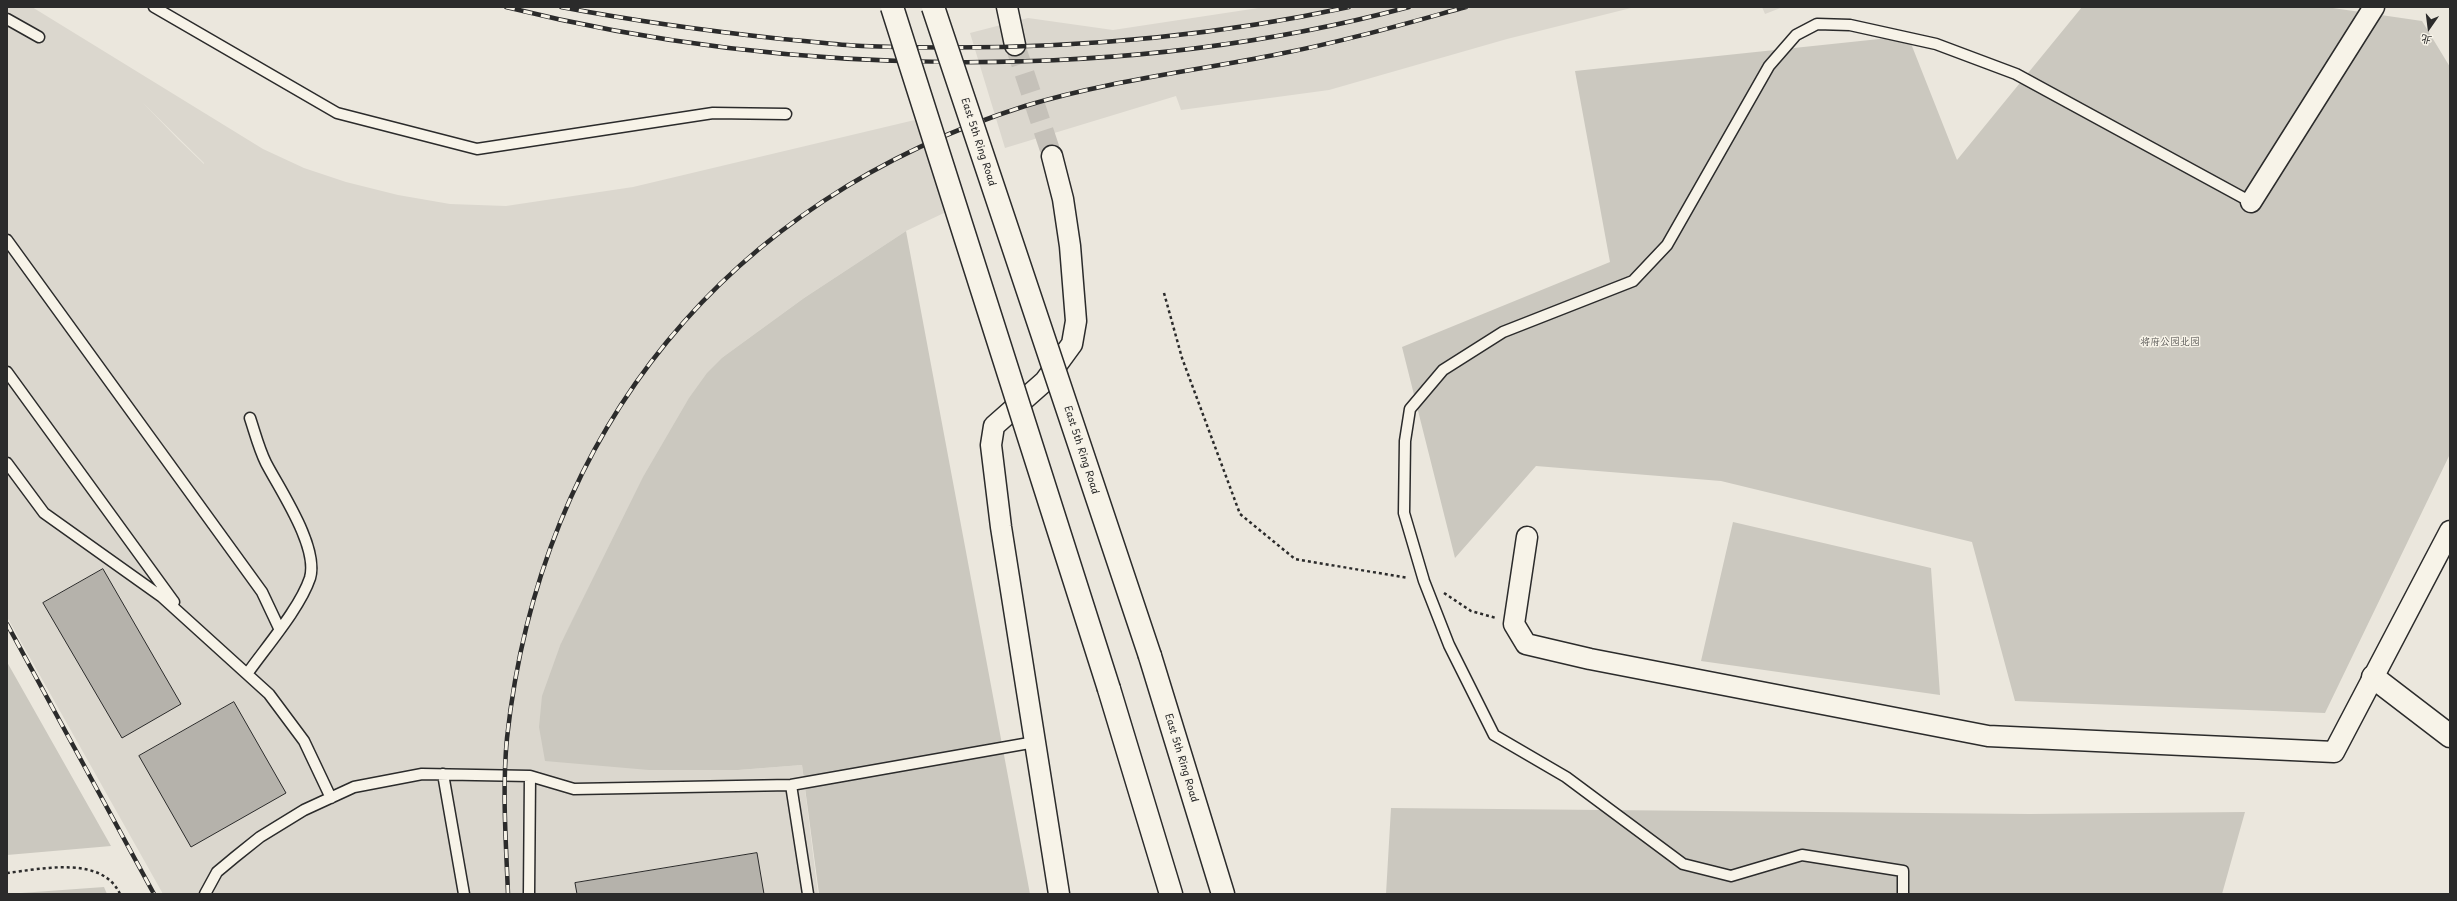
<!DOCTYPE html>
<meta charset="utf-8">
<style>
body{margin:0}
#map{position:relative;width:2457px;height:901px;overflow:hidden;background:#ebe7dd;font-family:"Playpen Sans","LXGW WenKai TC",sans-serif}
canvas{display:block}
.frame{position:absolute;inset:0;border:8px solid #2b2b2b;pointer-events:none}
.north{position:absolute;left:2409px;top:8px;width:40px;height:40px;-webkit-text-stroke:3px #f7f3e8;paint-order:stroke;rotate:194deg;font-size:11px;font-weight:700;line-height:16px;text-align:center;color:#2b2b2b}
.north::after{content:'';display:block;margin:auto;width:14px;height:18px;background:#2b2b2b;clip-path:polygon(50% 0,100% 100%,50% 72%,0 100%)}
</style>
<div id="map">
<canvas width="2457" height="901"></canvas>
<div class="frame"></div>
<div class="north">北</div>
</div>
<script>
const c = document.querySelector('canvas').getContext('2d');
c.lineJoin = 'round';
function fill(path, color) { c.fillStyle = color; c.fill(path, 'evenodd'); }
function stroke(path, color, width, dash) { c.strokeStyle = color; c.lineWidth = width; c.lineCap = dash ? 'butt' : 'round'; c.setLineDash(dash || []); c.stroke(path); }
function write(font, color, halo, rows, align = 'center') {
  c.font = font + ' "Playpen Sans","LXGW WenKai TC",sans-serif'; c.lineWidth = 3; c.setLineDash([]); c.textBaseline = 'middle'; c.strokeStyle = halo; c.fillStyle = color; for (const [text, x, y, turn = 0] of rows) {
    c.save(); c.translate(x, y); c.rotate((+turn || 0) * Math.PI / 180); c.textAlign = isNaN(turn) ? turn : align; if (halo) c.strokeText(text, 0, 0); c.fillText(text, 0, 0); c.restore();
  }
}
const built = new Path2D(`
 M7,7H32L263,149L304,168L346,182L398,195L450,204L506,206L633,187L919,119L946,212L906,231L804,298L723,357L593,581L561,643L738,770L802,765L818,894H163L7,617ZM143,103L204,163V164L178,139Z
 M1265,7H1635L1507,39L1329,90L1181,110L1176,96L1005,148L970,33L1028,18L1113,30Z
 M1762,7H1783L1765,14Z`);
const green = new Path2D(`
 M2082,7H2326L2422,21L2450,67V454L2325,713L2015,701L1972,542L1721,481L1536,466L1455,558L1402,347L1610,262L1575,71L1908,36L1957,160Z
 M906,231L1030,894H819L802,765L738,770H649L545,761L539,727L542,696L561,643L643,477L689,398L707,373L723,357L804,298Z
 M1733,522L1931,568L1940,695L1701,661Z
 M7,662L111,846L7,855Z
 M1391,808L2030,814L2245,812L2222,894H1386Z
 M104,887L107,894H7Z`);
const building = new Path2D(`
 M103,569L181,704L122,738L43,603Z
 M234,702L286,793L191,847L139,756Z
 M757,853L764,894H577L575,883Z`);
const minorTunnel = new Path2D(`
 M1015,45L1052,156`);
const path = new Path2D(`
 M1164,293L1182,358L1240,514L1295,559L1408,578
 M1444,593L1471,611L1496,618
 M7,873C41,869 102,855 120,894`);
const service = new Path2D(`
 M154,7L337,113L477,149L713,113L786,114
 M7,19L39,37
 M7,240L262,592L279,628
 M7,372L174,602
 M7,463L44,513L162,597L269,694L304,741L331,798
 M247,674C266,647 300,608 310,578C319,547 280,490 266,463C259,449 255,433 250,418
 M443,774L464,894
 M791,785L808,894
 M205,894L217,872L235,857L260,837L304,810L354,787L422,774L530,776L574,789L791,785L1035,742
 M529,894L530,776
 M1903,894V871L1802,855L1731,876L1683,864L1566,777L1494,735L1449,645L1424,581L1404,513L1405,441L1410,409L1443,370L1503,332L1633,281L1667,245L1769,66L1796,35L1817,24L1850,25L1936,44L2016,74L2251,202`);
const minor = new Path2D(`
 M1007,7L1015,45
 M1052,156L1063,199L1070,246L1076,321L1072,344L1045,381L994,426L991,445L1001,527L1059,894
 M2251,202L2374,7
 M1527,537L1514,624L1526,644L1590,659L1988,736L2334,752L2450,531`);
const tertiary = new Path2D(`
 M2373,677L2450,736`);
const motorway = new Path2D(`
 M1150,656L1223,894
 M1109,689L1171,894`);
const rail = new Path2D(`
 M506,7C791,78 1125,83 1409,7
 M561,7C635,21 708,31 782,39C809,41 835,45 862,46C1026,52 1189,42 1349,7
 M7,624L154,894
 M508,894C506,842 502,790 507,738C540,430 728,200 1025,106C1107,81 1195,71 1279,54C1342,42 1404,24 1466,7`);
const motorwayBridge = new Path2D(`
 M892,7L1109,689
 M933,7L1150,656`);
const streetNames = [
 ["East 5th Ring Road",978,142,72],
 ["East 5th Ring Road",1081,450,72],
 ["East 5th Ring Road",1181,758,73]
];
const parkNames = [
 ["将府公园北园",2170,342]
];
fill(built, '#dbd7ce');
fill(green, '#cbc8bf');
fill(building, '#b5b2ab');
stroke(building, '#2b2b2b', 1);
stroke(minorTunnel, '#c5c1b9', 20, [20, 10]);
stroke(service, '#2b2b2b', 13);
stroke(minor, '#2b2b2b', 23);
stroke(tertiary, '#2b2b2b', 25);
stroke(motorway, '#2b2b2b', 25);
stroke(path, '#2b2b2b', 2.5, [3, 3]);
stroke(service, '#f7f3e8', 10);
stroke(minor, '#f7f3e8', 20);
stroke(tertiary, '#f7f3e8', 22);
stroke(motorway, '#f7f3e8', 22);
stroke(rail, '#2b2b2b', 4.5);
stroke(rail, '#f7f3e8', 3, [9]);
stroke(motorwayBridge, '#2b2b2b', 25, []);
stroke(motorwayBridge, '#f7f3e8', 22);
write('10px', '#2b2b2b', '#f7f3e8', streetNames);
write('10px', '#535250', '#f7f3e8', parkNames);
</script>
